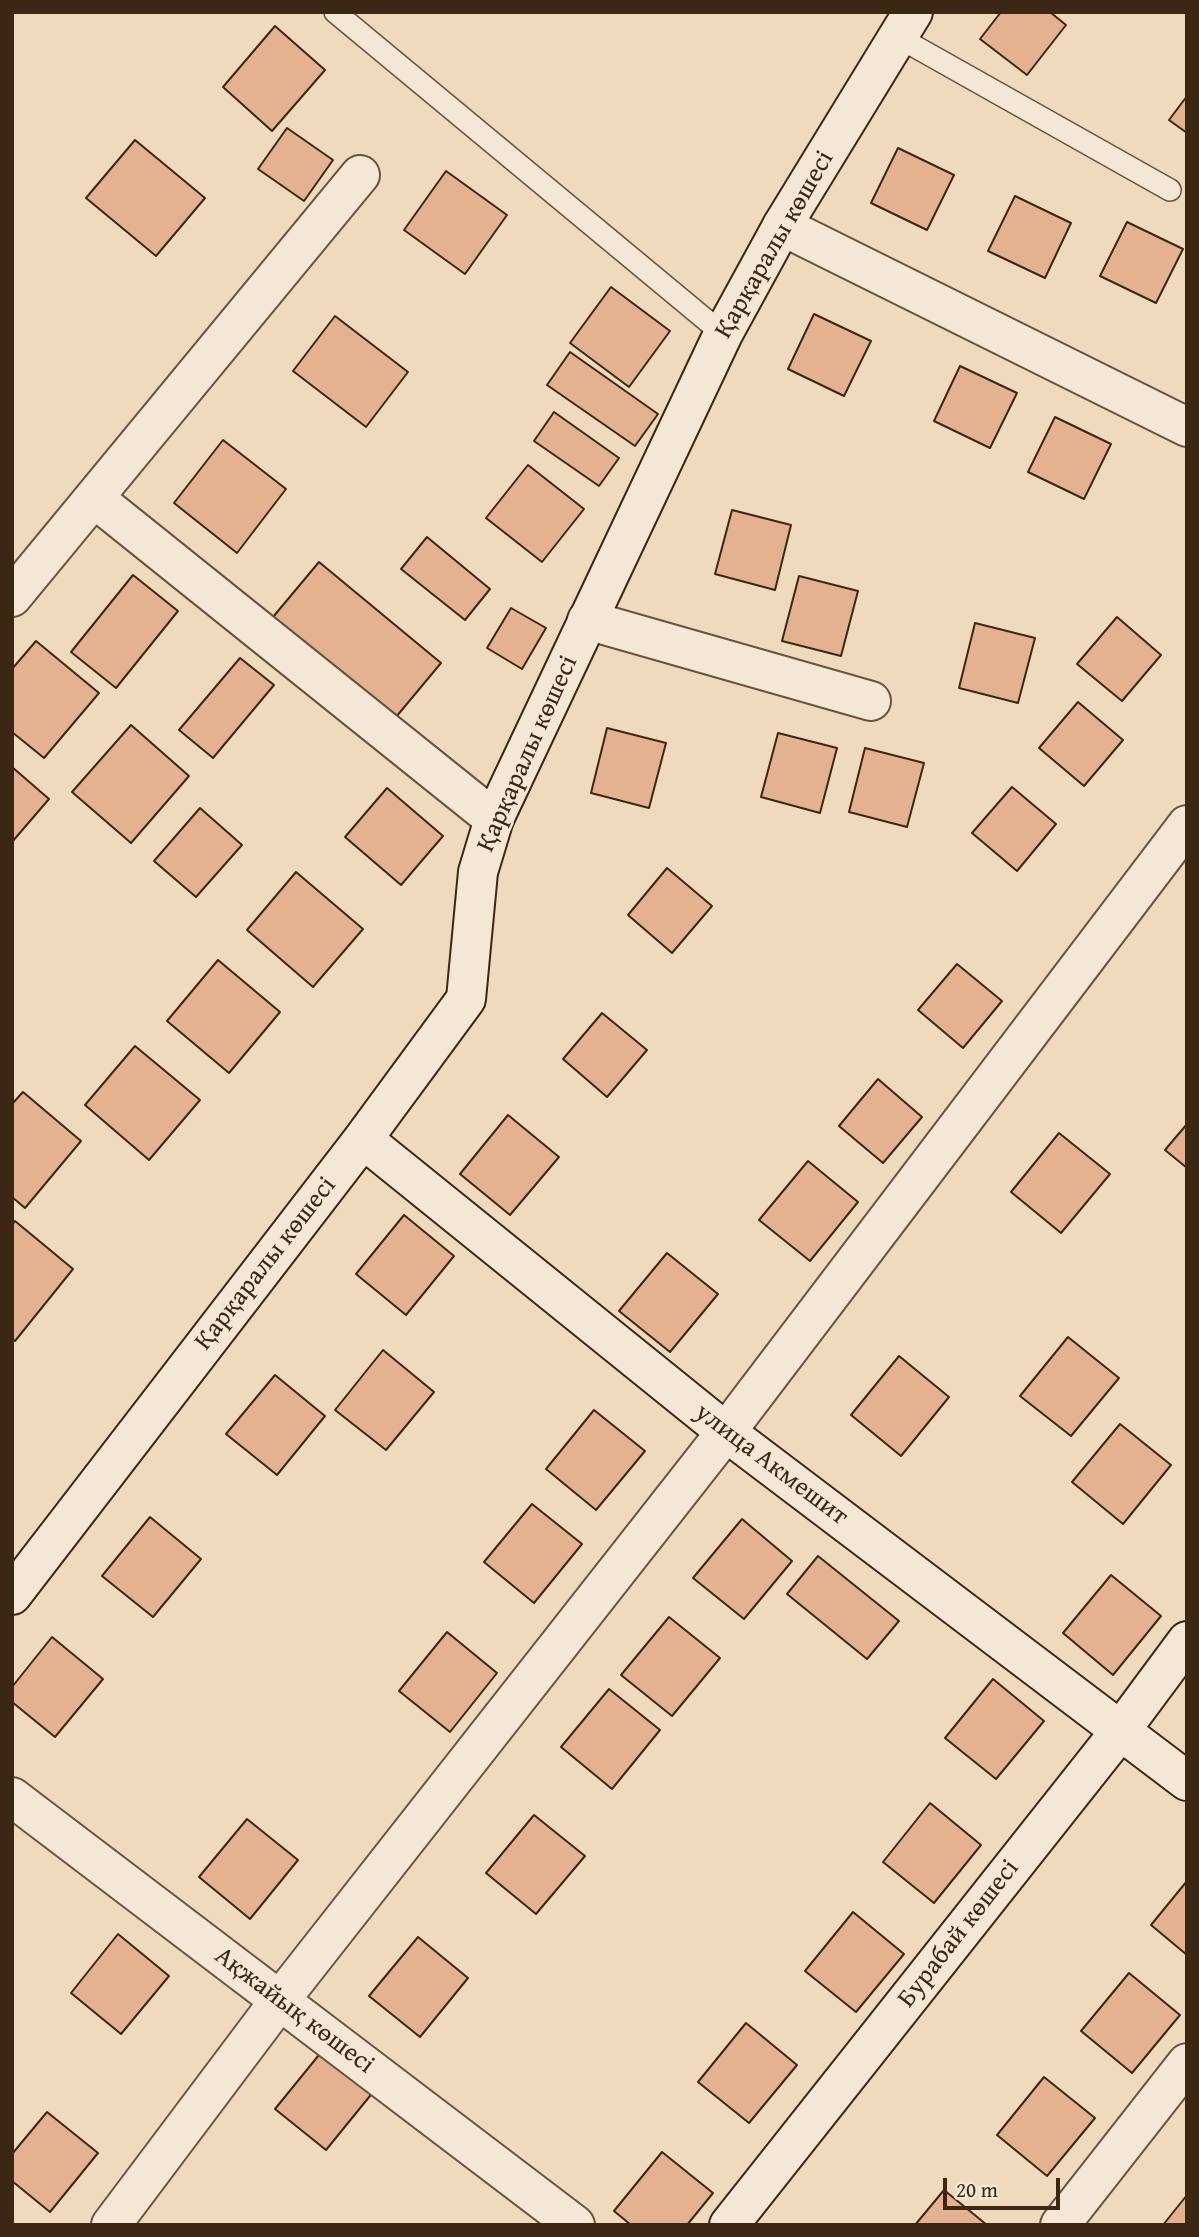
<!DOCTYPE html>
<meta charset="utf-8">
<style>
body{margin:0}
#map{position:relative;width:1199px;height:2237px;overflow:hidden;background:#efdabe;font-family:"Gentium Book Plus",serif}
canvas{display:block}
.frame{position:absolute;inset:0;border:14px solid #3b2713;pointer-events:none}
.scale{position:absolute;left:943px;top:2178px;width:117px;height:32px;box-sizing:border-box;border:4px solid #3b2713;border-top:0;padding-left:9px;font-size:21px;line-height:24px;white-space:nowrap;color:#3b2713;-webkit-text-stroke:5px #f5e7d5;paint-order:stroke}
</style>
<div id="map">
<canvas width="1199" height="2237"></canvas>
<div class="frame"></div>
<div class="scale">20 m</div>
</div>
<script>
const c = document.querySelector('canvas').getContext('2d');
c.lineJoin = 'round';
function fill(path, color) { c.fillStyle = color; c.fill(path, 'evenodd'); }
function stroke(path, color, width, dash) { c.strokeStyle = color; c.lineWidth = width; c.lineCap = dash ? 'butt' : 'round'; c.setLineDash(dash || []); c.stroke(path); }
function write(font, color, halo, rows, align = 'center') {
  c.font = font + ' "Gentium Book Plus",serif'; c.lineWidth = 5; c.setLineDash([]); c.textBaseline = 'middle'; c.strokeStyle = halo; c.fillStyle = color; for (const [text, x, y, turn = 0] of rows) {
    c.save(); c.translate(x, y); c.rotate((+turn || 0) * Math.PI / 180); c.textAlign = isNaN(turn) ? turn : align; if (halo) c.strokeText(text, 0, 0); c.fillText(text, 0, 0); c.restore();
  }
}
const building = new Path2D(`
 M1001,12H1050L1066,25L1027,75L980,39Z
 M275,26L325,70L272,131L223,87Z
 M1187,96V133L1169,120Z
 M287,128L333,160L304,201L258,169Z
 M135,140L205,198L156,256L86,198Z
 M898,148L954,175L927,230L871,203Z
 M446,171L507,215L465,274L404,230Z
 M1015,196L1071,223L1045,278L988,251Z
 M1127,222L1183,249L1156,303L1100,276Z
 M611,287L670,331L629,387L570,343Z
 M814,314L871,341L844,396L788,369Z
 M335,316L408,372L366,427L293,371Z
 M570,352L658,414L635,446L547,385Z
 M960,366L1017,393L990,448L934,421Z
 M554,412L619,458L599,486L534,441Z
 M1055,417L1111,444L1084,499L1028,472Z
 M223,440L286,489L237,553L174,503Z
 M528,465L584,509L542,562L486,518Z
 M732,510L791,525L775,590L715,574Z
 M427,537L490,589L465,620L401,569Z
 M319,562L441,663L396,717L273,617Z
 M133,575L178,611L116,688L71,652Z
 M799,576L858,591L841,656L782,641Z
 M511,608L546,628L522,669L487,648Z
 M1117,617L1161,655L1122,701L1077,664Z
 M975,623L1035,638L1018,703L959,688Z
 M36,641L99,693L44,758L12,732V669Z
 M240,658L274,685L213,758L179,730Z
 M1078,702L1123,740L1084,786L1039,748Z
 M131,725L189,776L131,843L72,792Z
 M607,728L666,743L649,808L591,793Z
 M778,733L837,748L820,813L761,797Z
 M865,748L924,763L907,827L849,812Z
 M12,767L49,799L12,842Z
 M1012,787L1056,824L1017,871L972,833Z
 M387,788L443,836L401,885L345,837Z
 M200,808L242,845L196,897L154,861Z
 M667,868L712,906L672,953L628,915Z
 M296,872L363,929L313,987L247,930Z
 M218,960L280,1012L229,1073L167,1021Z
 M957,964L1002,1001L963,1048L918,1010Z
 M602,1013L647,1050L607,1097L563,1059Z
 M135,1046L200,1100L149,1160L85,1105Z
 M878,1079L922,1117L883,1163L839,1126Z
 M23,1092L81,1141L25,1208L12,1197V1104Z
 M508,1115L559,1157L510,1215L460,1174Z
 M1187,1124V1168L1165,1150Z
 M1059,1133L1110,1174L1061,1233L1011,1192Z
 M808,1161L858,1202L810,1261L759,1220Z
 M404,1215L454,1256L406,1315L356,1274Z
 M15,1221L73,1269L15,1341L12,1339V1225Z
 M667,1253L718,1294L670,1352L619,1311Z
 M1068,1337L1119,1378L1071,1436L1020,1396Z
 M383,1350L434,1392L386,1450L335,1410Z
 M899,1356L949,1397L901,1456L851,1415Z
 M275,1375L325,1416L277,1475L226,1434Z
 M594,1410L645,1451L596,1510L546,1469Z
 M1120,1424L1171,1465L1123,1524L1072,1482Z
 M532,1504L582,1544L534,1603L484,1562Z
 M150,1517L201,1559L153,1617L102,1576Z
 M742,1519L792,1561L744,1619L693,1578Z
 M818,1556L899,1621L867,1659L787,1594Z
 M1111,1575L1161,1616L1113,1675L1063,1633Z
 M669,1617L720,1658L672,1716L621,1675Z
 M447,1632L497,1673L450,1732L399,1691Z
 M52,1637L103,1679L55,1737L12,1702V1687Z
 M993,1679L1044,1721L996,1779L945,1738Z
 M609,1689L660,1730L612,1789L561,1747Z
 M930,1803L981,1845L934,1903L883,1862Z
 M534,1815L585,1856L536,1914L486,1873Z
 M247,1819L298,1860L250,1919L199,1877Z
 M1187,1881V1955L1151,1925Z
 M853,1912L904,1954L856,2012L805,1971Z
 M118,1934L169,1976L121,2034L71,1993Z
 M418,1937L468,1978L420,2037L369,1996Z
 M1129,1973L1180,2015L1132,2073L1081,2031Z
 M746,2023L797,2065L749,2123L698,2082Z
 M323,2050L374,2091L326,2150L275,2109Z
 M1044,2077L1095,2118L1047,2176L997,2135Z
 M47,2112L98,2153L50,2212L12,2181V2154Z
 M662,2152L713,2193L687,2225H631L614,2211Z
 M944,2190L987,2225H915Z
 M1187,2195V2225H1163Z`);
const lane = new Path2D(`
 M335,12L723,334
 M898,37L1170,190`);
const street = new Path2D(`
 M782,226L1187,427
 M94,498L494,819
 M12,597L360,175
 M587,620L871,701
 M12,1797L575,2225
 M111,2225L280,2000L726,1432L1187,825
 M1060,2225L1187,2063`);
const secondary = new Path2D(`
 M363,1139L726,1432L1187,1781
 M12,1595L363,1139L466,999L478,872L494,819L723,334L782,226L913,12
 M729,2225L1121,1730L1187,1641`);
const streetNames = [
 ["Қарқаралы көшесі",775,245,-60],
 ["Қарқаралы көшесі",528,754,-66],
 ["Қарқаралы көшесі",266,1264,-52],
 ["улица Акмешит",771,1465,37],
 ["Бурабай көшесі",959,1934,-52],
 ["Ақжайық көшесі",294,2011,37]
];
fill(building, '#e4b290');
stroke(building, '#3b2713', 2);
stroke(lane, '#68543e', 24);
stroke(street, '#68543e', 42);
stroke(secondary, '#3b2713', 42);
stroke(lane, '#f5e7d5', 21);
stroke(street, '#f5e7d5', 38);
stroke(secondary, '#f5e7d5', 38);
write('26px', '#3b2713', '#f5e7d5', streetNames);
</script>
